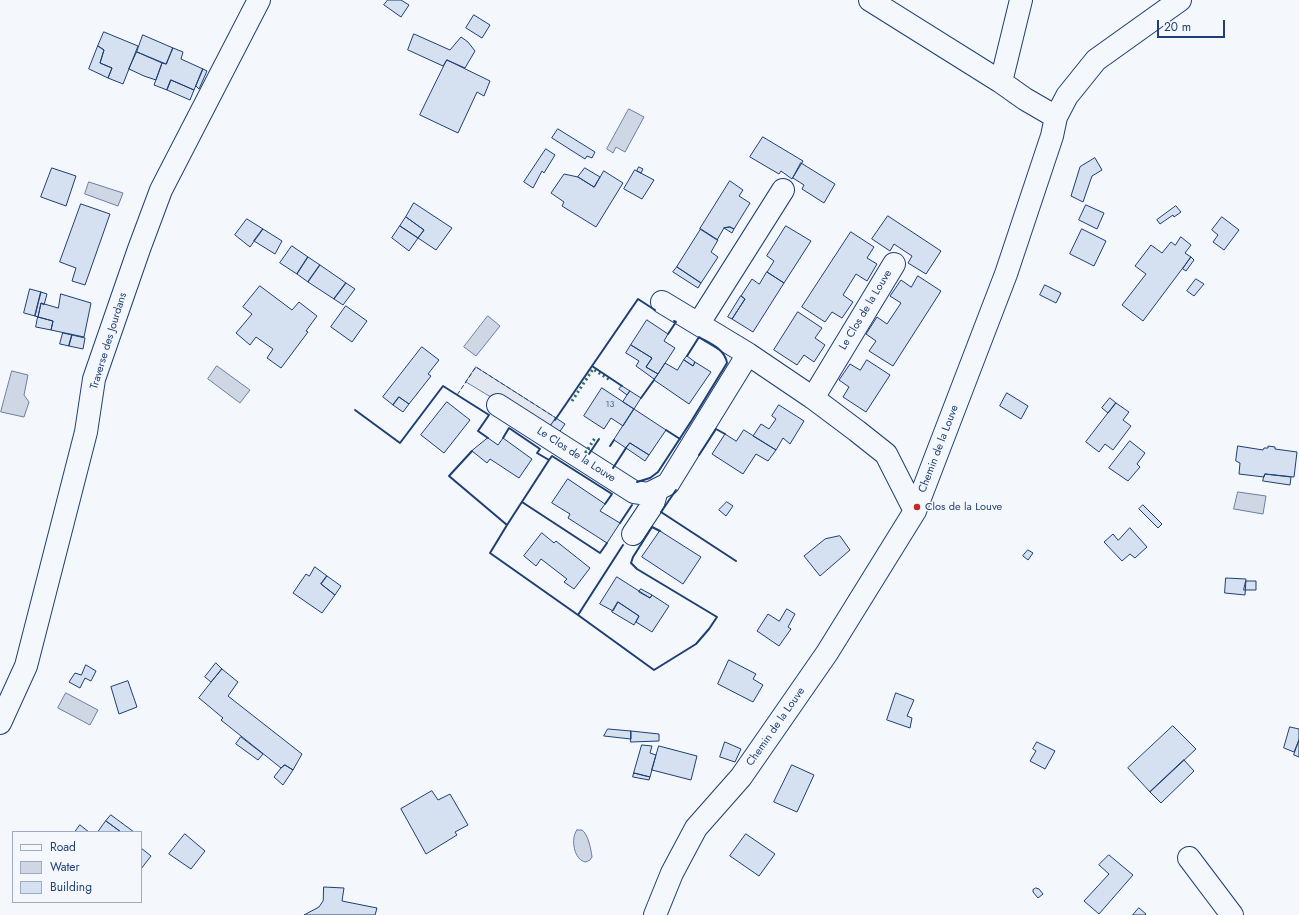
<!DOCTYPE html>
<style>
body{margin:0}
#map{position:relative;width:1299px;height:915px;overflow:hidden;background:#f4f7fb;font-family:Jost,sans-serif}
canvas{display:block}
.legend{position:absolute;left:12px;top:831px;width:130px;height:72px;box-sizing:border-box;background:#f4f7fb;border:1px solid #9eadc5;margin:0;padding:5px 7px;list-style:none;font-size:12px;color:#1d3f73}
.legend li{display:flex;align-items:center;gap:8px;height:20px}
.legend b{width:20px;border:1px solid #9eadc5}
.scale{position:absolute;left:1157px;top:20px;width:68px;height:18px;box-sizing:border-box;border:2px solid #1d3f73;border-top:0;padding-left:5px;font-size:12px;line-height:14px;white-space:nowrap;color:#1d3f73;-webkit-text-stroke:3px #f4f7fb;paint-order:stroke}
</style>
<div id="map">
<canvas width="1299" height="915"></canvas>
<ul class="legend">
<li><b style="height:5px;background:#f4f7fb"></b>Road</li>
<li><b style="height:11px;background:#cfd7e4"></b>Water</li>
<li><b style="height:11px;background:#d5e0f0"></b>Building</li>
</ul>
<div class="scale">20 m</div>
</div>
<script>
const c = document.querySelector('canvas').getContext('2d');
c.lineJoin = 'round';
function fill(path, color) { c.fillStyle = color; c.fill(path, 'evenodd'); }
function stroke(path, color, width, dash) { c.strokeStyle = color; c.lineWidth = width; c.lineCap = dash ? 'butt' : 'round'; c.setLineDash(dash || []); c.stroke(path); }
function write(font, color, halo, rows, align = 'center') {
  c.font = font + ' Jost,sans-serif'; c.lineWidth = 3; c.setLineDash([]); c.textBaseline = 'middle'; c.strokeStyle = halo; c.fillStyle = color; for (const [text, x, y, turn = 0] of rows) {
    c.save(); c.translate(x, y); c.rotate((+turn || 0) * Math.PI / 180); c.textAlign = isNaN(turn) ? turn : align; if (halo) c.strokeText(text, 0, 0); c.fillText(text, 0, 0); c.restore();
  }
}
const parking = new Path2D(`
 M476,367L556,418L547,431L466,382Z`);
const water = new Path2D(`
 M629,109L644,117L625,152L616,147L613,153L607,149Z
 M89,182L123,193L118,206L85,194Z
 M488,316L500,326L476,356L464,347Z
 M217,366L250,390L240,403L208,379Z
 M12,371L28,375L24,395L29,402L24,417L1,412Z
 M1238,492L1266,496L1263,514L1234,509Z
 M66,693L98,710L90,725L58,708Z
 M577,830H582C588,834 591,849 592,857L590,860L586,862C574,861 570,838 577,830Z`);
const building = new Path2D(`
 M388,0H401L409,5L401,17L384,5Z
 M474,15L490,25L482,38L466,28Z
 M104,32L138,46L123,84L108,78L112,68L100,63L104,50L98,46Z
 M414,34L450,50L461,37L468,42L475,51L465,68L447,60L443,66L408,50Z
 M143,35L173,48L166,64L137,52Z
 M98,46L104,50L100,63L112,68L108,78L89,69Z
 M173,48L183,52L181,59L203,69L194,90L171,80L167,90L154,85L162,63L166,64Z
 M137,52L162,63L156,80L144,76L129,69Z
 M447,60L490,81L484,96L477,92L458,133L420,115Z
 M203,69L207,71L199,89L196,86Z
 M171,80L194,90L190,100L167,90Z
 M558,129L595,152L592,158L587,156L585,159L552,138Z
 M763,137L803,161L792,179L781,171L779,174L750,157Z
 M546,149L555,155L544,173L542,171L533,188L524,182Z
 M1095,158L1102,170L1092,176L1083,202L1071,196L1080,167Z
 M801,163L835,184L824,203L802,189L804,185L793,178Z
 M639,167L643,169L641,173L637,171Z
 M52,168L76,176L66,206L41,197Z
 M585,168L600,177L594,187L578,177Z
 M635,170L654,180L642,199L624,189Z
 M604,171L623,183L596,227L562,206L564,202L551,193L564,174L578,177L594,187Z
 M730,181L743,190L739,196L750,203L734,229L730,227L724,228L717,240L700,229Z
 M414,203L452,228L436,250L418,238L424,230L406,217Z
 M81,204L110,214L85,285L72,281L76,268L60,262Z
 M1086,205L1104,213L1097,229L1079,220Z
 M1176,206L1181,212L1174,217L1173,215L1160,224L1157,220Z
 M888,216L941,251L926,274L908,263L912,256L894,244L890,251L872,239Z
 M406,217L424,230L418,238L400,226Z
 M1222,217L1239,230L1224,250L1213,242L1218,235L1212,230Z
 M247,219L263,229L250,247L235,235Z
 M400,226L418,238L409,251L392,238Z
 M786,226L811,241L784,283L767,272L774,261L767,256Z
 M730,227L734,229L732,233L724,228Z
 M263,229L282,241L275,254L254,241Z
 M701,229L718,240L711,252L718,257L701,283L677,267Z
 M1082,229L1106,241L1094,266L1070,254Z
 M851,232L874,247L867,258L877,264L867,281L856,274L843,295L853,302L842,318L832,312L825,322L802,307Z
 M1181,237L1191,245L1185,253L1191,257L1143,321L1122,305L1146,274L1135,266L1151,245L1162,253L1171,242L1175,245Z
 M292,246L308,257L297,274L280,263Z
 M308,257L320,265L308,282L297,274Z
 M1191,257L1194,260L1186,271L1183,269Z
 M320,265L346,283L334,299L308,282Z
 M677,267L701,283L698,288L673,272Z
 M767,272L784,283L753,332L732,319L745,299L741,296L752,279L759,284Z
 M918,276L941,291L893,366L869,351L876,341L866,334L877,317L887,324L901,303L890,296L901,280L911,287Z
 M1196,279L1204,284L1194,296L1187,291Z
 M346,283L355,289L343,305L334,299Z
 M1045,285L1061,293L1056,303L1040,295Z
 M260,286L292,310L299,302L317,316L306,331L308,332L281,368L267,358L273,349L256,337L250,345L236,333L252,314L243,307Z
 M30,289L41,292L35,316L24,313Z
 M41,292L47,294L44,305L41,303L38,317L35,316Z
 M61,294L91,303L84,337L51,330L53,321L38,317L41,303L58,308Z
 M741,296L745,299L732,319L728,317Z
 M346,306L367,321L352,342L331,327Z
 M798,312L822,328L815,338L825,345L814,362L804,355L797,365L774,350Z
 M38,317L53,321L51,330L36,327Z
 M647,320L668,334L664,341L675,348L658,374L646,367L652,358L631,345Z
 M63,333L72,335L69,346L60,344Z
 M72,335L85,338L83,349L69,346Z
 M631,345L652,358L646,367L658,374L654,379L636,366L639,361L626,353Z
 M422,347L439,360L428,374L431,376L409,404L399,397L393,405L383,397Z
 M687,356L695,362L693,366L684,360Z
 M684,360L693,366L695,362L711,372L689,404L654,380L665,363L677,370Z
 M867,360L890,375L866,412L843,397L849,387L839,380L850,364L860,370Z
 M622,386L630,391L627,395L619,389Z
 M602,388L634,409L623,426L611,418L604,429L584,416Z
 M630,391L641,398L634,409L623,402Z
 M1007,393L1028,406L1021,419L1000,406Z
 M399,397L409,404L403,412L393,405Z
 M1110,398L1116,403L1108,413L1102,408Z
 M447,402L470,420L444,453L421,435Z
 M1116,403L1129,412L1123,420L1131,426L1113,450L1105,444L1099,452L1086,442Z
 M779,405L804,421L790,444L783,438L776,450L753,436L761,424L769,429L776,419L772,416Z
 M634,409L666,430L649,455L630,443L626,448L614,440Z
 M556,418L565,424L556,437L547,431Z
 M744,430L776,450L768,461L756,454L743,474L712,454L725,434L736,441Z
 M488,438L498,445L503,438L532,459L519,478L490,459L487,463L472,451Z
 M1130,441L1145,453L1137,464L1140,467L1128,481L1109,468Z
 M630,443L649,455L645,461L626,448Z
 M1238,446L1263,450L1264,448H1268V446L1275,447V449L1297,452L1294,477L1265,474L1264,477L1239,474L1240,463L1236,461Z
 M1265,474L1291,477L1290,485L1263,481Z
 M568,479L605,504L600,511L620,523L607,543L568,518L570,514L552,503Z
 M727,502L733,506L726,516L719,510Z
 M1143,505L1162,524L1158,528L1139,509Z
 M1130,528L1147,547L1135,558L1130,554L1122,561L1104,542L1113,534L1118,540Z
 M660,531L701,557L683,584L642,557Z
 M542,533L554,543L556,541L590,568L574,589L564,582L567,579L541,559L536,566L524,556Z
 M840,536L850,550L820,576L804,556L825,539Z
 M1028,550L1033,553L1028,560L1023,556Z
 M315,567L327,576L321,584L335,595L322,613L293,593L306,574L309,576Z
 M327,576L341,586L335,595L321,584Z
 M617,577L650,598L652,595L669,606L652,632L636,622L639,616L618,602L613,611L600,604Z
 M1226,578L1246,579L1245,595L1225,593Z
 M1246,581H1256V590H1244Z
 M641,589L652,595L650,598L639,592Z
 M618,602L639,616L634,625L612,612Z
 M787,609L795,614L788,627L791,629L779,646L757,631L768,614L779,621Z
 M729,660L756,674L753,679L763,685L753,702L718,684Z
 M216,663L222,669L211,682L205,677Z
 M86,665L96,671L91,681L85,678L80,688L69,682L75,673L81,675Z
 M222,669L238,682L228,696L302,754L293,770L285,765L281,768L221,720L223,718L199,698Z
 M128,681L137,707L119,714L111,687Z
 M896,693L914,700L907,716L912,718L910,728L887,720Z
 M1173,726L1196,749L1150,792L1128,768Z
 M1290,727L1299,729V740L1294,752L1284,748Z
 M608,729L631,731V739L604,736Z
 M631,731L659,734V741L631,742Z
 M241,737L263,754L258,760L236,744Z
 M1299,740V757L1294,755Z
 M725,742L741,749L735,762L720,757Z
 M1037,742L1055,751L1045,769L1030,761L1036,751L1033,749Z
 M642,745L652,746L650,753L656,755L650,777L634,773Z
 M659,746L697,756L691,780L652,770Z
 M1184,760L1194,771L1161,803L1150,792Z
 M285,765L293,770L283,785L274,777L281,768Z
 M792,765L814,775L797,812L774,802Z
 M634,773L650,777L649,780L633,777Z
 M432,791L438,800L450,794L468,825L455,832L457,835L426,854L401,809Z
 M111,815L134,832H121L106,821Z
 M106,821L121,832H98Z
 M80,825L89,832H75Z
 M185,834L205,851L191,869L169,854Z
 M746,834L775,854L759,876L730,856Z
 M141,848L151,856L141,869Z
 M1109,855L1133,875L1099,914L1084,901L1109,874L1099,865Z
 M324,887L344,888L342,901L377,908L375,915H304L319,907L323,901Z
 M1036,888L1039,889L1043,894L1038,898L1033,892V890Z
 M1139,908L1146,914L1145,915H1133Z`);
const minor = new Path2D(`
 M870,0L1001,82L1025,99L1056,117
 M1001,82L1021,0
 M662,302L748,354L813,398L857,431L886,454L915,511
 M699,323L783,190
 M813,398L894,264
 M498,405L634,492L648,494L668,484L748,354
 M633,534L653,504L657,490
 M0,723L26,666L86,432L94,379L139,249L161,190L259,0
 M1189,858L1232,915
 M655,915L672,873L696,828L741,777L827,653L915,511L1006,274L1052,136L1056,117L1067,96L1096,60L1180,0`);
const hedge = new Path2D(`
 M572,401L593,369L610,380
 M585,451L586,452L595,438`);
const fence = new Path2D(`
 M457,395L476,367L556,418`);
const wall = new Path2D(`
 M668,334L676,322L674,321
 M592,366L638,299L655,310
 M641,398L654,380
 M355,410L400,443L443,386L489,415L478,431L488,438
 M555,420L592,366L622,386
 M666,430L680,439
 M503,438L509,428L540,449L537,453L549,460L552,456L612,494L605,504
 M610,446L614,440
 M472,451L449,476L507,525L549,460
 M589,454L599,439
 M699,455L716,429L725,434
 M613,468L626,448
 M637,482L650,478L658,472L692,420L727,363C725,349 711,344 699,337L687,356
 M676,490L661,512L736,561
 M522,502L600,553L607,543
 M620,523L632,505
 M507,525L490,553L578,615L623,545
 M578,615L654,670L696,644L709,629L717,617L637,569L631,563L633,557L652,527L660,531`);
const markers = [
 [917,507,4,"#c62828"]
];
const numberNames = [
 ["13",610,405]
];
const streetNames = [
 ["Le Clos de la Louve",866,310,-59],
 ["Traverse des Jourdans",109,341,-73],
 ["Chemin de la Louve",939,449,-69],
 ["Le Clos de la Louve",576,455,33],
 ["Chemin de la Louve",776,727,-55]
];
const poiNames = [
 ["Clos de la Louve",925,507]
];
fill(parking, '#e3e8f0');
stroke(parking, '#687fa3', 1);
fill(water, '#cfd7e4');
stroke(water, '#687fa3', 1);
fill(building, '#d5e0f0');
stroke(building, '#1d3f73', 1);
stroke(minor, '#1d3f73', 24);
stroke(minor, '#f4f7fb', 22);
stroke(hedge, '#2c6c60', 3, [2, 3]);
stroke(fence, '#1d3f73', 1, [5, 2]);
stroke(wall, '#1d3f73', 2);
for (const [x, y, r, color] of markers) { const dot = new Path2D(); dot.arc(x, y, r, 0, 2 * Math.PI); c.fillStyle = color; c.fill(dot); stroke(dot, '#f4f7fb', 1.5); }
write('9px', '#4b6792', null, numberNames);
write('11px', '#1d3f73', '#f4f7fb', streetNames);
write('11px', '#1d3f73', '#f4f7fb', poiNames, 'left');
</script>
